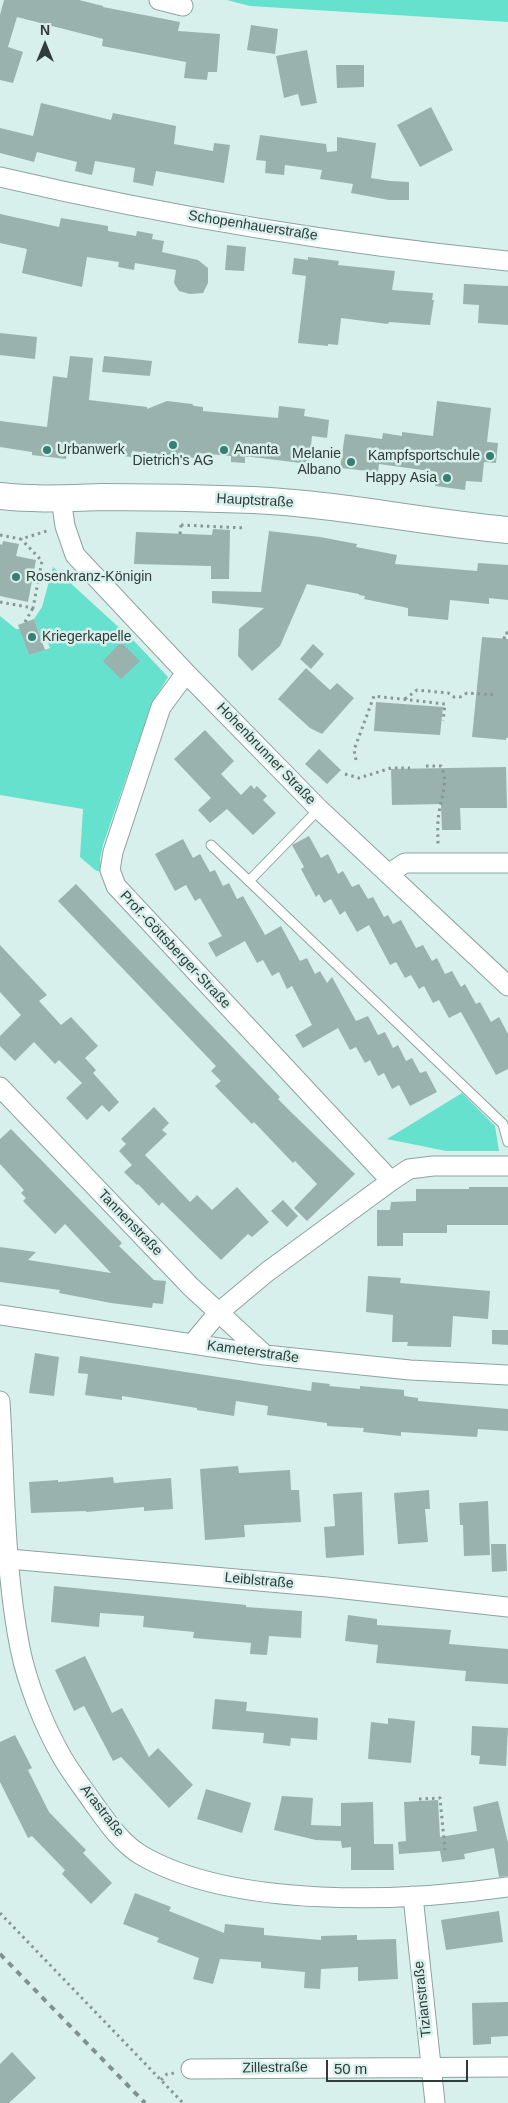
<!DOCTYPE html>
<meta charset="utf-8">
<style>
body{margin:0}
#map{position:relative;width:508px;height:2103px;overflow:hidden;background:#d7f0eb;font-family:Arial,sans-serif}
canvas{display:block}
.north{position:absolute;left:20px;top:20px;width:50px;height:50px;-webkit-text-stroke:4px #d7f0eb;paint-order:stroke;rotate:0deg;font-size:14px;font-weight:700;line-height:20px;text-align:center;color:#313b39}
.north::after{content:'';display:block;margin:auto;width:18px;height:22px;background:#313b39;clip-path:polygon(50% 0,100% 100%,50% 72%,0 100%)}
.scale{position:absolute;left:326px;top:2060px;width:142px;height:22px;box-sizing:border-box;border:2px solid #313b39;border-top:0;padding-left:6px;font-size:15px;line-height:18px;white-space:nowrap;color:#313b39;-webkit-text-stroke:4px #d7f0eb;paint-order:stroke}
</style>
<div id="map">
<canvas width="508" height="2103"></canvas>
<div class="north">N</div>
<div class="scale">50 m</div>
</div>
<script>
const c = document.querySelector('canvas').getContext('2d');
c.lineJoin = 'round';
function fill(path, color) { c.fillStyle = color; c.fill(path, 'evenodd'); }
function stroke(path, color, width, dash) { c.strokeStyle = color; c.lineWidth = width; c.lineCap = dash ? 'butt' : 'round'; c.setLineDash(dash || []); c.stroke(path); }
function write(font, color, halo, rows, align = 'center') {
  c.font = font + ' Arial,sans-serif'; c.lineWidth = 5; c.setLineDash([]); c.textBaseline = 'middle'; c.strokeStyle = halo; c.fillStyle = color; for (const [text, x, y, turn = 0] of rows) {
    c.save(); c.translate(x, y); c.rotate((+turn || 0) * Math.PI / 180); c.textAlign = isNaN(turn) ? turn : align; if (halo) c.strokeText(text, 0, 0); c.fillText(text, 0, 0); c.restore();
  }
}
const green = new Path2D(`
 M227,0H508V22L250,6Z
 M53,567L137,644L168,677L152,703L103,845L100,859L101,872L95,870L80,857L83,809L0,795V616L16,629H20L29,655L50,648L45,636L41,638L34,619L42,607Z
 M462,1093L495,1126L499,1151H446L387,1139Z`);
const building = new Path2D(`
 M4,0H79L103,6V7L180,22L178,31L220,34L217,72H208L207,80L184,78L186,62L102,46L103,39L17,17L8,47L23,52L13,83L0,80V15Z
 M251,25L278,29L275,54L247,50Z
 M307,50L317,103L301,106L298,94L284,98L276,56Z
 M336,65H364V87L337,88Z
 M41,103L111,120L113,113L176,126L174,144L213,151L214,143L230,145L224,183L156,171L153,186L133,182L135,168L95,161L92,175L75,171L77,162L37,152L34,162L0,153V128L33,136Z
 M431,107L453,150L420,167L397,125Z
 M260,135L326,144L327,152L337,151V137L376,143L371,178L390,181L409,182V200H389L351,193L353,184L320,179L322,170L285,165L284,175L265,173L266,161L256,160Z
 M0,214L59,227L61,218L108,226V231L136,236L137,231L153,234L152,239L164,241L162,252L198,260L208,268V283L203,293L190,294L179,291L174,283L176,270L135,263L134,270L118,267L119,262L87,257L82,287L22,273L27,249L0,243Z
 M227,245L246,247L244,271L225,270Z
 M308,257L339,261L338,265L395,271L392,290L433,293L432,300H434L430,325L389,322L388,324L341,318L338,345L328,344V346L298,343L306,276L292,274L294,258L308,260Z
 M464,284L508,286V325L478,323L479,305L463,304Z
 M0,333L37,337L35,359L0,355Z
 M70,356L93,358L89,400L147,407V409L167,401L192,404L194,406L203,407V411L278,418L279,406L305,409L304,416L329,420L327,438L312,436L309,464L252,457H245V463L231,462V456L198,453L197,459L189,457L187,460L160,457L157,454L132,451L131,457L67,449L66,459L32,455V452L0,447V421L47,427L53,376L67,378Z
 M104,356L152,361L150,376L102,372Z
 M437,401L491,408L487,442L498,443L496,463L484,462L482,482L466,481L465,490L435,486L437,472L379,464L378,472L340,468L345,434L382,439L383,433L402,436V432L433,436Z
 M213,529L230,530L229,579H211V566L134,564L136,532L212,535Z
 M269,531L320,537L357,544L356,547L397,555L395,564L477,571L478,563L508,565V600L489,598V604L450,600L448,620L408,616V608L364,599L365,596L359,595V594L307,584L280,646L252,671L238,656L239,629L264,608L212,603V591L261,592Z
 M3,541L19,544L16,556L36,560L28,602L0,596V544L2,545Z
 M34,619L45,650L29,655L18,625Z
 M482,637L508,639V738H506V740L472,737Z
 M121,642L140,661L121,679L103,661Z
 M313,644L324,654L311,669L300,659Z
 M306,668L330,690L337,683L354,698L322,734L310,728L278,699Z
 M376,702L443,707L440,735L374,731Z
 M205,730L234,761L221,774L241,795L251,785L254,789L257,786L267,796L263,800L276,813L253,835L227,809L210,823L198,810L211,798L174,759Z
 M319,749L341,770L327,784L305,764Z
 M506,767L507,808H460L461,830H442L441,804L392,805L391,769Z
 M309,836L321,858L328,854L338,874L343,871L352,887L359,884L368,899L373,897L384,917L388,915L393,924L401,920L416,948L423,945L432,961L437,958L445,974L452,971L461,987L465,984L476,1004L480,1002L491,1022L499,1017L508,1034V1069L496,1075L461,1012L449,1018L439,1000L433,1003L424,986L419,989L411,975L405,978L396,962L390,965L369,925L357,932L345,911L340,915L331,899L324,903L319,894L316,897L301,869L304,867L292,845Z
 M183,839L193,858L200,854L210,872L215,870L223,886L229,883L237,899L243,896L265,935L281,926L300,961L307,958L315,974L320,971L327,983L332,977L356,1021L368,1016L378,1035L385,1032L393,1048L398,1045L406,1061L412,1058L420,1073L426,1071L437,1092L410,1106L399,1085L392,1089L384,1073L378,1076L370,1060L365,1063L356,1047L350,1050L338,1028L303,1048L295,1035L312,1025L292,986L287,989L279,972L272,976L263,960L257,963L245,941L216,957L208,943L222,936L200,898L195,901L186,885L175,891L155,854Z
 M76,884L280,1097L278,1099L293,1114L355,1174L307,1221L294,1208L317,1184L295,1161L293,1163L254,1122L252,1124L215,1086L221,1081L211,1071L216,1066L58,901Z
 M0,945L47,995L39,1001L61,1025L71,1017L98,1046L85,1058L96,1070L93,1073L119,1102L109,1112L102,1105L87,1120L66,1098L82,1083L59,1060L55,1064L34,1042L15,1061L0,1046V1036L21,1015L0,992Z
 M154,1107L169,1123L162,1130L167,1134L145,1155L190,1202L197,1195L212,1210L237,1187L269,1222L252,1237L248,1234L221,1260L162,1202L159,1206L138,1184L137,1185L124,1172L132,1165L119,1151L126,1144L121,1139Z
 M11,1129L122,1243L119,1246L154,1280L166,1281L163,1304L153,1303L152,1308L111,1303L59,1293L60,1290L0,1282V1247L36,1252L28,1260L111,1273L65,1224L55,1234L23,1201L26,1198L21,1193L24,1190L0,1164V1139Z
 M469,1187H508V1225H447V1233H403V1246H377V1210H390L391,1202L416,1201V1189H469Z
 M283,1200L298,1216L287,1227L271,1211Z
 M368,1276L401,1278L400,1283L490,1291L488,1319L453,1316L451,1347L407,1346L408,1342H392L393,1315L366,1312Z
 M492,1330H508V1345L492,1344Z
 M35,1353L59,1357L54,1396L29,1393Z
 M80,1356L311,1391L312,1382L330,1384L329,1386L360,1389V1386L404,1390V1396L418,1398V1401L508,1409V1431L478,1429L477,1437L401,1432V1436L363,1432L364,1428L327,1426V1423L267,1415L268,1406L236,1401L234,1416L197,1410V1408L122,1396V1400L85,1395L88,1374L78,1373Z
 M238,1466L239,1473L290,1470L291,1490H299L301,1522L244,1525L245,1537L205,1540L200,1469Z
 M113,1477L114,1483L171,1478L173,1509L144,1511V1507L86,1512V1511L31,1513L29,1482L58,1480V1482Z
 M429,1490L430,1509H425L428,1542L398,1544L394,1493Z
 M362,1492L364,1555L326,1558L324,1527L335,1526L333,1494Z
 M488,1501L490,1555L464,1556L463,1525H460L459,1503Z
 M491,1544H506L507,1571L492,1572Z
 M54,1586L246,1605V1607L302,1611L301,1638L269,1636L267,1655L250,1654L251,1643L193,1638L194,1632L143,1627L144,1616L100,1613L99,1627L51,1622Z
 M348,1615L377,1619V1625L451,1630L449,1644L508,1649V1684L465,1681L466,1671L376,1663L378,1645L345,1641Z
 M85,1656L112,1713L122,1708L149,1757L158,1748L193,1785L169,1808L121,1757L113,1761L84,1706L74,1711L55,1670Z
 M215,1699L247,1702L246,1711L318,1718L317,1740L291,1738L290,1746L263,1743L264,1733L212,1729Z
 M388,1718L415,1721L411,1763L368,1759L371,1722L388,1724Z
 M472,1726L508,1728L506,1766L479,1764L480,1756L471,1755Z
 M15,1735L32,1768L28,1770L49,1812L86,1850L83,1853L112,1883L91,1904L62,1874L65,1870L32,1836L28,1838L0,1782V1742Z
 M206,1789L251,1803L242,1833L197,1819Z
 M282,1796L313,1798L311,1825L341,1826V1803L373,1802L374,1844H393L394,1870H351V1847L342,1848L341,1841L316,1840L274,1830Z
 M438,1800L440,1837L477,1831L473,1807L498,1801L508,1843V1876L499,1877L494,1848L464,1854L465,1859L442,1862L440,1851L399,1854L398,1842L406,1841L404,1802Z
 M135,1893L171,1907L169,1911L224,1933L225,1924L264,1928V1935L321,1940V1936L357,1935V1940L396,1939L398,1979L358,1981V1967L321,1969L320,1989L304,1988L305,1972L261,1968V1962L220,1959L213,1984L193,1979L199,1958L157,1942L159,1938L123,1924Z
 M499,1911L503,1942L446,1950L441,1920Z
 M508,2002V2036L491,2037V2044L473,2045L472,2003Z
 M12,2052L36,2078L9,2103H0V2064Z`);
const path = new Path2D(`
 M181,525L245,528
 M180,534L181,525
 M0,535L21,539L47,531
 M0,602L33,608L42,561L21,539
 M25,622L33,608
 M504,639L505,633H508
 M405,699L417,690L448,693L454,697H460L467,693L497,695
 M356,760L354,750L374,696L445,704L443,721
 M426,766H441C449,782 441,797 439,813C437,823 438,834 438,845
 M345,774L359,778L391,768H410
 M419,1799L440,1798L445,1850
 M0,1913L183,2103
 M161,2080L167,2074L175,2073`);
const lane = new Path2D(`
 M319,809L249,881L503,1124L508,1142
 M211,845L249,881`);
const street = new Path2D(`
 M159,0L183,6
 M0,177C167,216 338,244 508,261
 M61,498L65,526L75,555L186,673L319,809L508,986
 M186,673L161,707L113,852L110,870L116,886L391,1181L409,1169L433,1166H508
 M388,874L405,863H508
 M0,1087L191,1287L265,1355
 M0,1315L265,1355L410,1370L508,1375
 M192,1344L218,1313L267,1272L391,1181
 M0,1401C5,1482 4,1567 20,1648C27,1683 44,1726 62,1757C71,1773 83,1788 94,1804C107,1822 121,1843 141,1855C233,1909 405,1902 508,1887
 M9,1559L327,1587L508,1607
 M413,1896L435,2103
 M191,2069L508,2067`);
const secondary = new Path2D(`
 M0,496C34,500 68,498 102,497C152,497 203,498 253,500C338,504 423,522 508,530`);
const rail = new Path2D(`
 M0,1954L145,2103`);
const markers = [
 [173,445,5,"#397e73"],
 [47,450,5,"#397e73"],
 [224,450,5,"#397e73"],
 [490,456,5,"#397e73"],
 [351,462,5,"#397e73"],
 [447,478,5,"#397e73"],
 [16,577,5,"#397e73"],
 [32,637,5,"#397e73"]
];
const streetNames = [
 ["Schopenhauerstraße",253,226,9],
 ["Hauptstraße",255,501,3],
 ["Hohenbrunner Straße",266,754,46],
 ["Prof.-Göttsberger-Straße",175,950,47],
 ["Tannenstraße",130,1223,46],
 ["Kameterstraße",253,1352,8],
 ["Leiblstraße",259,1581,5],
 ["Arastraße",102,1811,52],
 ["Tizianstraße",423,1999,-96],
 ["Zillestraße",275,2068,-1]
];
const poiNames = [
 ["Urbanwerk",57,450],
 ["Ananta",234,450],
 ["Melanie",341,454,"right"],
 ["Albano",341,470,"right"],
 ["Kampfsportschule",480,456,"right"],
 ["Dietrich's AG",173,461,"center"],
 ["Happy Asia",437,478,"right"],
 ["Rosenkranz-Königin",26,577],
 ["Kriegerkapelle",42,637]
];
fill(green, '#66e1ce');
fill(building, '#99b2ad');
stroke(lane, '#8ca49f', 11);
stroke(street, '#8ca49f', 21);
stroke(secondary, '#8ca49f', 28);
stroke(path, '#859793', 3, [2.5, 4]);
stroke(lane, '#fff', 9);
stroke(street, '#fff', 19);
stroke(secondary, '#fff', 26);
stroke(rail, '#80918e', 4, [6, 6]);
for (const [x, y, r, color] of markers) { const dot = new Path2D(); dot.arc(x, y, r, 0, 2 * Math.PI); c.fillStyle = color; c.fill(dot); stroke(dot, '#d7f0eb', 2); }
write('14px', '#313b39', '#d7f0eb', streetNames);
write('14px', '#313b39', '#d7f0eb', poiNames, 'left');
</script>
